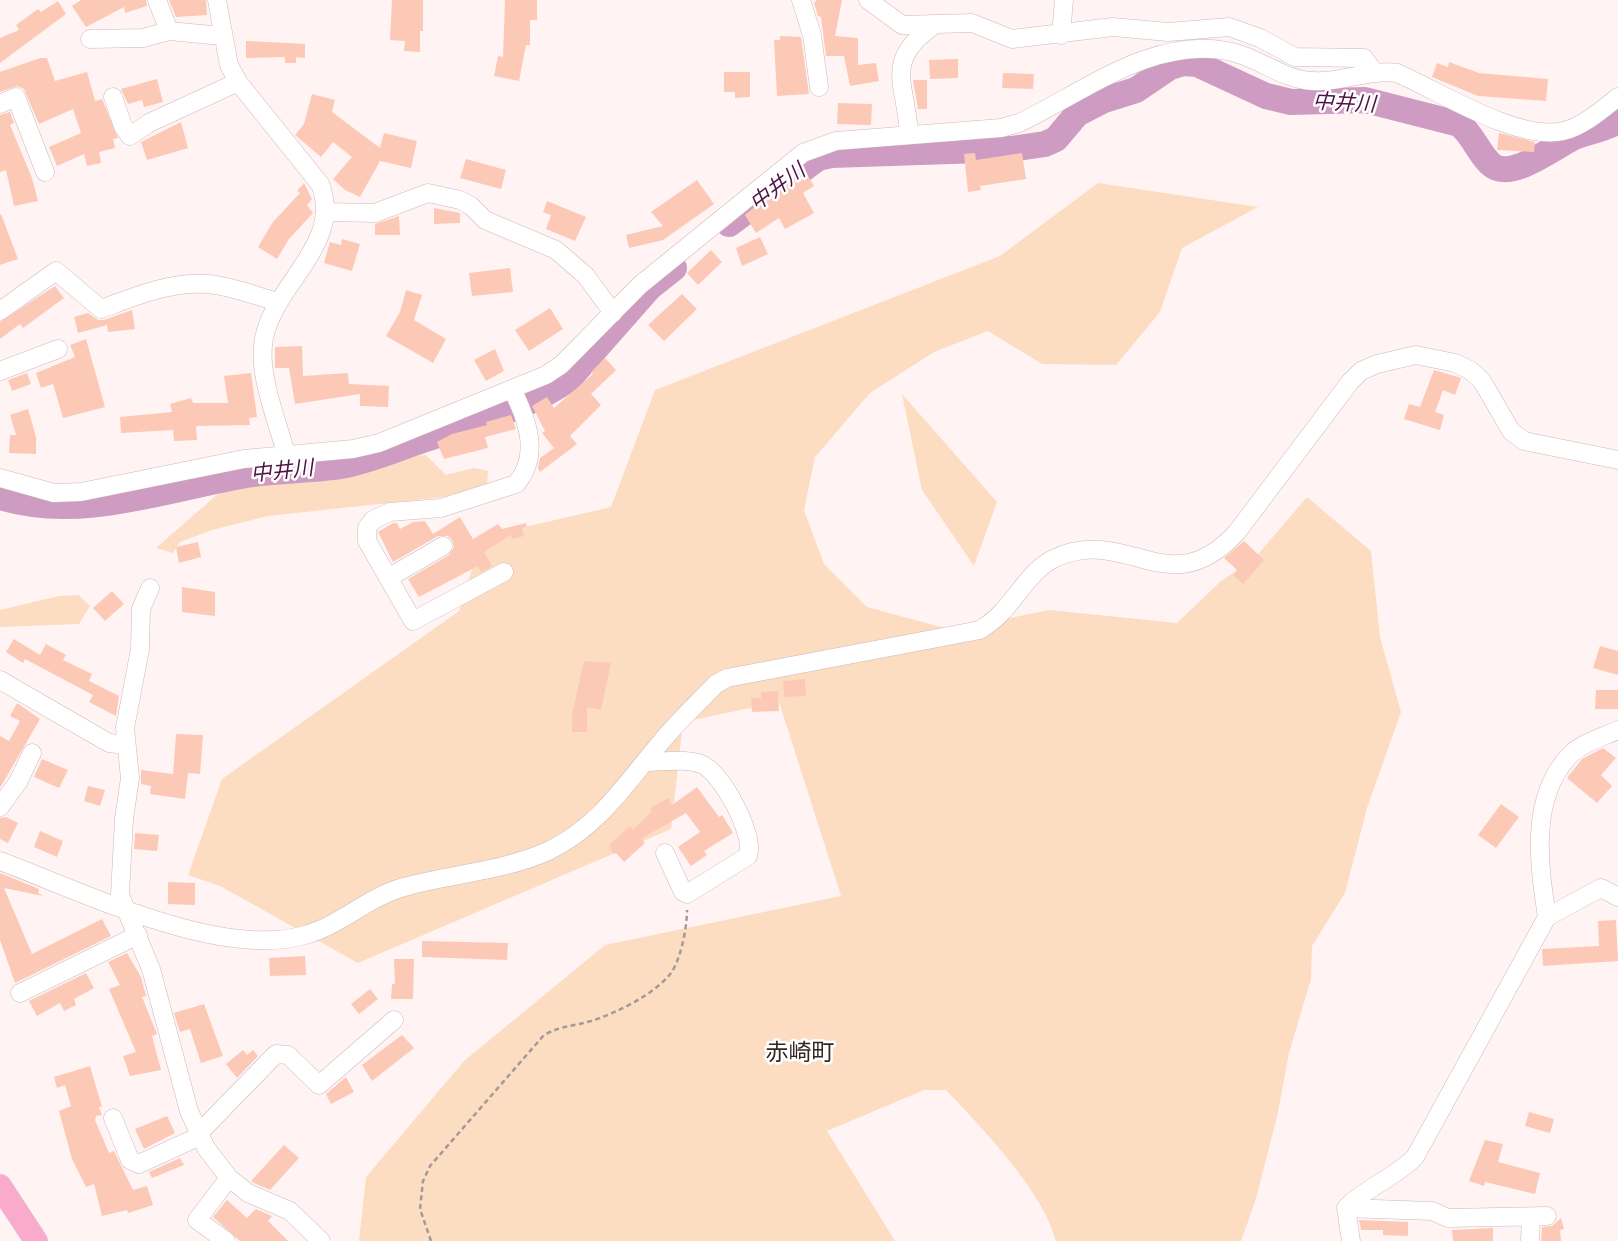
<!DOCTYPE html>
<meta charset="utf-8">
<style>
body{margin:0}
canvas{display:block;background:#fff3f3}
</style>
<canvas width="1618" height="1241"></canvas>
<script>
const c = document.querySelector('canvas').getContext('2d');
c.lineJoin = 'round';
function fill(path, color) { c.fillStyle = color; c.fill(path, 'evenodd'); }
function stroke(path, color, width, dash) { c.strokeStyle = color; c.lineWidth = width; c.lineCap = dash ? 'butt' : 'round'; c.setLineDash(dash || []); c.stroke(path); }
function write(font, color, halo, rows, align = 'center') {
  c.font = font + ' "Archivo Narrow","Noto Sans JP",sans-serif'; c.lineWidth = 5; c.setLineDash([]); c.textBaseline = 'middle'; c.strokeStyle = halo; c.fillStyle = color; for (const [text, x, y, turn = 0] of rows) {
    c.save(); c.translate(x, y); c.rotate((+turn || 0) * Math.PI / 180); c.textAlign = isNaN(turn) ? turn : align; if (halo) c.strokeText(text, 0, 0); c.fillText(text, 0, 0); c.restore();
  }
}
const green = new Path2D(`
 M1098,183L1258,207L1182,248L1160,312L1116,365L1042,364L988,331L934,352L870,393L815,457L804,510L824,564L867,607L952,630L1049,610L1177,623L1221,581L1253,560L1307,497L1371,551L1380,637L1401,712L1367,808L1345,893L1312,946L1311,979L1289,1053L1277,1117L1255,1202L1241,1241H1056C1043,1191 982,1128 946,1090H924L827,1131L895,1241H359L366,1177L464,1061L605,945L841,896L779,702L683,722L671,829L358,963L220,886L188,875L222,779L459,611L482,537L611,507L655,390L1000,256Z
 M902,394L997,502L974,566L922,490Z
 M426,455L446,475L474,468L488,471L487,484L444,497L268,516L212,530L180,542L173,553L156,548L228,485L373,468L403,457Z
 M79,595L90,606L79,624L0,627V610L59,596Z`);
const river = new Path2D(`
 M729,224L818,158L831,155L1011,149L1045,144L1056,139L1077,114L1104,100L1136,90L1170,67L1183,63L1197,64L1266,96L1291,102L1365,100L1459,124C1474,135 1479,156 1493,166C1514,180 1557,144 1577,136C1591,131 1605,129 1618,121
 M0,497C80,522 166,489 246,475C277,470 310,471 341,466C369,461 396,449 423,440C471,423 527,409 569,379L650,287L674,268`);
const building = new Path2D(`
 M81,0H146L147,6L125,13L124,7L86,27L72,6Z
 M169,0H206L207,15L176,17Z
 M392,0H423V31H420V52L404,51L405,41L390,40Z
 M505,0H537V20H530V45H526L519,81L494,76L498,56L503,57Z
 M817,0H842L835,36L858,38V65L876,63L879,81L850,86L844,56H826L821,17L818,16L814,3Z
 M58,1L66,14L0,63V38L19,30L16,25L38,9L41,12Z
 M780,36L801,37L809,94L777,96L774,40H780Z
 M246,41L305,44V58L296,57V63H285V57L246,58Z
 M40,58H47L55,81L87,72L95,101L102,99L118,138L113,139L115,148L99,152L101,163L87,166L84,154L57,166L49,147L81,133L73,109L39,124L24,89L17,86L0,92V72Z
 M958,59V78L930,79L929,60Z
 M1449,62L1479,73L1548,79L1546,101L1478,96L1432,77L1437,63L1448,67Z
 M724,72H750V97L735,98V92H724Z
 M1003,73L1034,74L1033,89L1002,88Z
 M157,79L163,102L144,107L142,100L128,104L121,89Z
 M913,80H927V109H918Z
 M312,94L335,100L332,112L380,148L384,133L417,141L411,168L380,161L360,197L345,190L333,179L352,157L333,142L321,157L295,135L304,124Z
 M838,103L872,104L871,125L837,124Z
 M10,112L14,123L10,125L32,178L38,201L14,206L6,170L0,172V115Z
 M181,122L188,148L147,160L141,142Z
 M1499,133L1535,142L1534,152L1497,150Z
 M975,153L976,160L1022,153L1026,179L980,186L981,190L968,192L964,154Z
 M466,159L506,170L501,189L460,178Z
 M807,174L814,186L803,193L814,213L785,229L779,218L756,233L745,215L766,197Z
 M697,180L714,204L663,240L629,248L626,235L663,226L651,212Z
 M304,183L312,199L307,205L313,213L289,239L277,259L258,247L273,222L300,193L297,191Z
 M547,201L586,217L575,241L546,229L551,215L543,212Z
 M434,208L460,213V223L434,224Z
 M1,214L18,259L0,265V215Z
 M399,216L400,235H375V224Z
 M760,237L768,254L742,266L736,248Z
 M342,239L360,244L352,271L324,263L330,242L341,245Z
 M711,250L722,262L698,285L687,273Z
 M510,268L513,292L472,296L469,273Z
 M55,286L64,298L23,328L20,324L0,339V322Z
 M406,290L422,295L414,320L446,339L433,363L386,336L400,312Z
 M682,294L697,309L664,341L648,325Z
 M550,308L563,329L529,351L515,330Z
 M132,310L135,329L108,332L107,325L78,333L74,317L88,313L98,320H104Z
 M86,339L105,407L63,418L53,384L41,388L36,373L75,357L70,345Z
 M302,346L303,376L348,373L349,384L389,386L388,407L360,406V394L295,404L289,368H275V347Z
 M495,349L504,371L486,381L474,360Z
 M605,358L616,370L591,394L601,405L570,436L577,444L540,472L538,468L540,458L554,448L542,433L545,431L532,406L547,397L554,408L593,374L591,372Z
 M1434,370L1461,378L1455,395L1443,390L1435,412L1444,415L1440,430L1404,419L1409,404L1420,407Z
 M27,373L31,384L12,391L8,380Z
 M251,373L257,417L249,418L250,425L196,426L197,440L174,441L173,430L121,433L120,417L172,412L170,404L191,398L193,403H228L224,376Z
 M28,409L36,437V454L9,453L10,435H16L10,415Z
 M511,415L516,429L485,437L488,448L444,459L437,442L452,434L487,425L486,422Z
 M460,517L473,539L498,524L502,529L526,523L527,526L522,529L524,536L512,539L511,535L484,552L492,566L481,572L478,566L419,597L408,579L449,555L454,547L452,540L448,536H438L393,562L378,532L393,523H397L400,529L413,522L425,521L433,534Z
 M1244,541L1264,560L1243,584L1233,575L1237,570L1224,558Z
 M198,542L201,557L179,563L176,547Z
 M182,587L215,592V616L182,612Z
 M112,591L124,604L105,621L93,608Z
 M14,639L40,655L46,644L66,655L63,660L92,674L89,681L119,696L116,716L89,702L93,695L25,659L23,663L6,652Z
 M1600,646L1618,651V675L1593,668Z
 M584,661L611,663L601,710L587,707V732H572V715Z
 M805,679L806,696L784,697L783,681Z
 M1596,690H1618V709H1595Z
 M778,691L779,711L752,712L751,698H761V692Z
 M17,703L40,719L0,788V736L9,741L20,721L10,716Z
 M176,734L203,735L200,774L188,773L185,799L150,794L151,786L141,784V770L173,774Z
 M1603,748L1616,758L1601,775L1612,786L1597,803L1567,778L1582,759Z
 M42,759L68,770L59,788L34,777Z
 M88,786L105,790L100,806L84,801Z
 M697,787L719,817L722,815L733,833L704,851L707,855L691,866L678,847L700,832L686,813L641,839L645,843L624,862L616,853L613,854L609,845L630,826L633,830L652,811L650,808L668,798L672,805Z
 M1501,804L1519,817L1496,848L1478,835Z
 M6,817L18,823L8,843L0,839V818Z
 M40,831L63,841L57,857L34,847Z
 M135,833L159,835L157,851L134,849Z
 M0,873L39,889L38,893L43,896L4,888L32,954L102,919L111,936L15,983L0,940Z
 M168,882L195,883V905L168,904Z
 M1616,920L1618,961L1543,966L1542,949L1599,946L1598,921Z
 M422,941L508,943L507,960L422,957Z
 M127,953L141,977L146,996L142,997L157,1034L152,1036L161,1070L130,1076L123,1056L136,1052L109,989L120,985L108,962Z
 M305,956L306,975L270,976L269,958Z
 M394,959H414L413,999H391L392,984H395Z
 M86,973L94,988L74,999L76,1005L64,1011L60,1003L37,1016L29,1001Z
 M370,989L378,999L359,1014L351,1004Z
 M204,1004L223,1056L201,1063L190,1029L180,1032L174,1013Z
 M402,1035L414,1048L372,1081L362,1065Z
 M243,1050L247,1055L253,1050L258,1056L237,1078L226,1064Z
 M90,1066L102,1107H99L102,1115L96,1116L95,1120L109,1153L114,1151L133,1190L147,1186L153,1205L128,1213L127,1210L102,1216L94,1184L86,1187L72,1159L59,1111L71,1106L65,1085L57,1088L54,1077Z
 M346,1077L354,1092L331,1104L326,1094Z
 M1529,1112L1554,1119L1550,1133L1525,1126Z
 M167,1116L175,1133L144,1149L135,1129Z
 M1485,1140L1503,1144L1498,1162L1540,1173L1535,1194L1485,1182L1484,1186L1469,1181Z
 M284,1145L299,1158L270,1190L254,1183L251,1181Z
 M180,1158L184,1165L152,1178L149,1172Z
 M227,1200L247,1218L256,1209L272,1216L268,1221L288,1241H240L213,1217Z
 M1561,1218L1564,1229L1560,1230L1561,1241H1541L1542,1227L1552,1226Z
 M1359,1220L1408,1222V1236L1383,1235V1230H1361Z
 M1493,1228V1241H1453L1452,1230Z`);
const path = new Path2D(`
 M431,1241L420,1209L423,1181L430,1166L544,1035C560,1026 574,1026 591,1021C616,1013 654,995 671,973C681,959 687,927 687,910`);
const minor = new Path2D(`
 M157,0L169,31L222,36
 M217,0L229,65L238,82L320,184C344,243 275,283 264,338C257,374 277,419 286,454
 M801,0L812,35L819,87
 M868,0L902,25L972,23L1012,39L1113,27L1168,32L1229,27L1260,38L1295,57L1364,58L1374,72
 M1061,35L1064,0
 M90,39L143,38L169,31
 M113,97L123,126L130,136L149,123L238,82
 M0,104L16,97L45,172
 M909,135C907,85 882,62 933,26
 M327,212L375,213L428,193L460,200L471,206L485,220L556,250L586,276L613,313
 M0,311L56,271L101,309C136,296 171,281 208,284C231,286 256,296 278,302
 M0,371L58,349
 M0,478L54,493L81,492L244,459L353,449L379,443L546,375L561,365L640,285L803,153L836,141L1001,128L1019,123C1084,92 1152,37 1227,51C1257,56 1282,80 1313,81C1341,83 1369,69 1397,73C1439,91 1518,142 1563,131C1582,127 1603,109 1618,97
 M504,572L413,621L367,541V528L373,520L390,512L441,508L516,484C541,455 527,419 512,389
 M388,578L443,546
 M150,588L141,609L140,649L125,728L130,778L124,819L120,895L151,969L189,1111L206,1148L229,1178L248,1193L290,1211L321,1241
 M0,680L109,743L126,745
 M646,762C663,762 684,758 701,764C721,771 756,836 748,856L687,894L683,892L665,853
 M0,807L18,782L32,753
 M0,861C81,891 220,960 305,935C341,925 368,897 404,887C451,874 504,871 548,851C599,827 626,783 661,742C678,721 698,703 716,684L727,678L980,630C987,625 995,620 1001,613C1018,596 1030,571 1053,559C1128,523 1168,607 1237,532L1350,382L1361,371L1377,364L1416,355L1455,363L1470,370L1482,381L1511,431L1524,441L1618,460
 M1547,917L1601,888L1618,897
 M20,993L138,935
 M113,1118L130,1160L139,1164L200,1136
 M199,1133L276,1054L288,1055L319,1085L394,1020
 M1346,1208C1366,1187 1395,1178 1415,1157L1547,917C1539,865 1529,798 1570,755C1581,743 1603,737 1618,730
 M1346,1208L1432,1211L1448,1218L1547,1216
 M1346,1208L1351,1241
 M226,1241L197,1220L229,1178
 M1530,1241L1531,1217`);
const major = new Path2D(`
 M0,1186L36,1241`);
const waterNames = [
 ["中井川",1344,104,3],
 ["中井川",778,188,-37],
 ["中井川",282,472,-6]
];
const quarterNames = [
 ["赤崎町",800,1054]
];
fill(green, '#fcddc2');
stroke(river, '#ce9bc2', 26);
fill(building, '#fdc9b7');
stroke(minor, '#ccb9b9', 19);
stroke(major, '#d4d2d2', 24);
stroke(path, '#a39999', 2.5, [5, 3.5]);
stroke(minor, '#fff', 18);
stroke(major, '#faabcb', 23);
write('italic 21px', '#4f1346', '#fff', waterNames);
write('23px', '#332525', '#fff', quarterNames);
</script>
